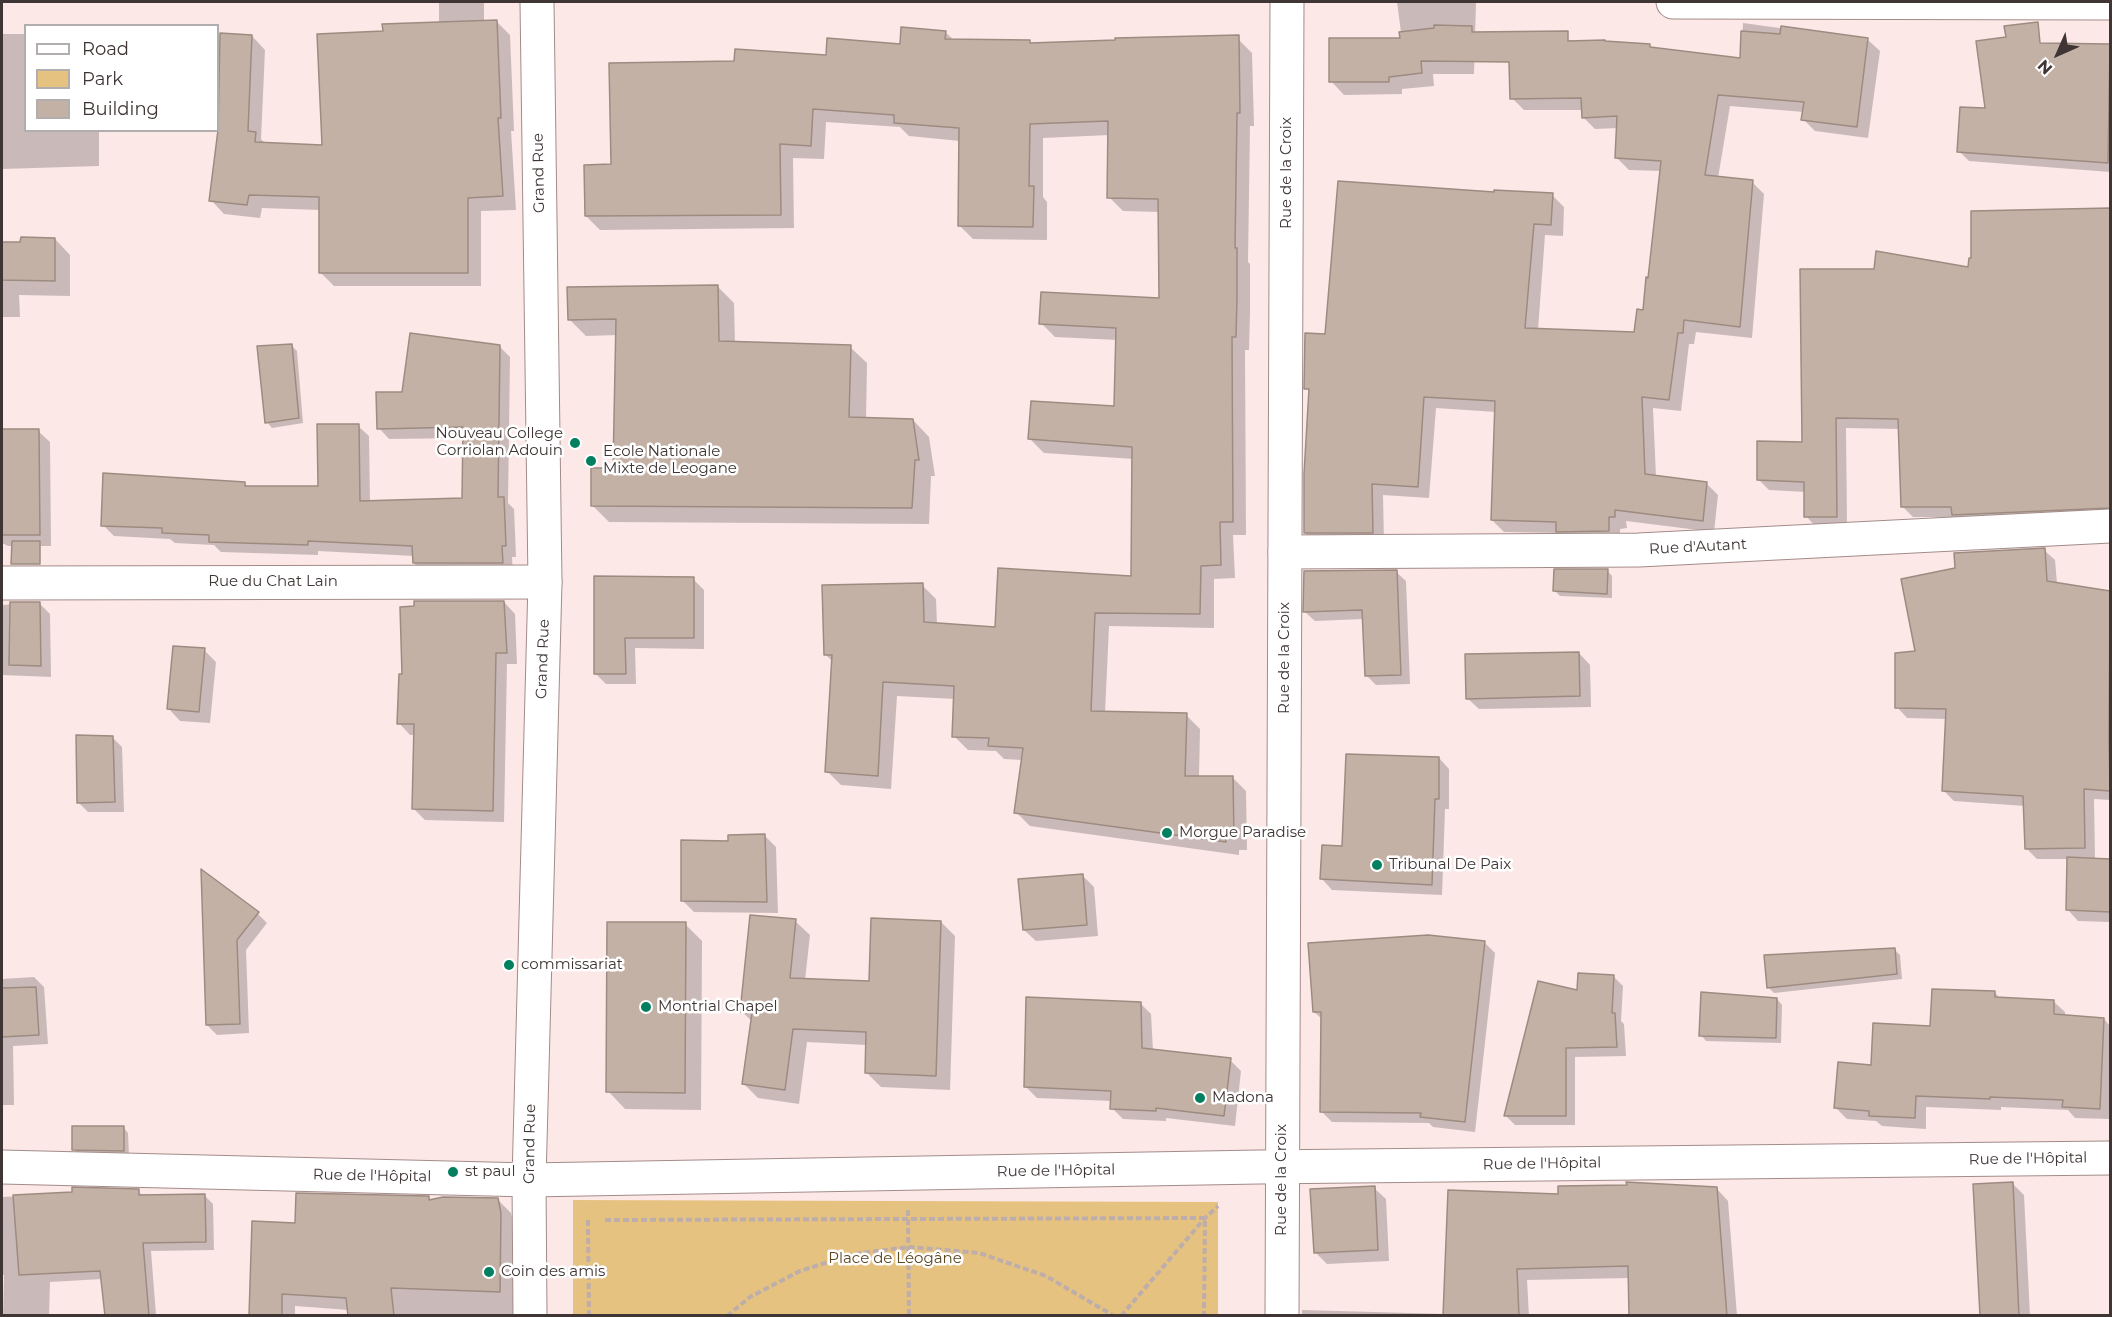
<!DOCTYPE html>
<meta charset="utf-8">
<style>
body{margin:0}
#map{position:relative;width:2112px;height:1317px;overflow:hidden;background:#fce8e6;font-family:Montserrat,sans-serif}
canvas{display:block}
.frame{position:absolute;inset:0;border:3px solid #3e3534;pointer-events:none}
.legend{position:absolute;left:24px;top:24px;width:195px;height:108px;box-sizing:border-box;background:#fff;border:2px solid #b2aeae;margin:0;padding:8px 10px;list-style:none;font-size:18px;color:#3e3534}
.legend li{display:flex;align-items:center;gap:12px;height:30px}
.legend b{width:30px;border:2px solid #b2aeae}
.north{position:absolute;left:2028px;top:24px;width:60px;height:60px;-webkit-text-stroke:4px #fff;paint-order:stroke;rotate:225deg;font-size:16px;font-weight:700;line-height:24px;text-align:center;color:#3e3534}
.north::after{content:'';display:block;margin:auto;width:21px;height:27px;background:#3e3534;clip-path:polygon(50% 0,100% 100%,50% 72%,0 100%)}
</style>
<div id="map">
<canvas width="2112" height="1317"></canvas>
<div class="frame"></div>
<ul class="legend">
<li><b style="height:8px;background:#fff"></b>Road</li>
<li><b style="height:16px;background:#e6c280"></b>Park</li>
<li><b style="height:16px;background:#c4b1a6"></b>Building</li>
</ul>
<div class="north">N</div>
</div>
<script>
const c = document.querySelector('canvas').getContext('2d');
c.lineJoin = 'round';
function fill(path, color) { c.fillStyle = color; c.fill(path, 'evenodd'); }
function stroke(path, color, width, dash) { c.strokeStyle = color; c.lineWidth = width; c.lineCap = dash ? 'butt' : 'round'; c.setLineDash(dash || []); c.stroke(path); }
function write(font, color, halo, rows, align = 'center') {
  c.font = font + ' Montserrat,sans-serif'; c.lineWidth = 5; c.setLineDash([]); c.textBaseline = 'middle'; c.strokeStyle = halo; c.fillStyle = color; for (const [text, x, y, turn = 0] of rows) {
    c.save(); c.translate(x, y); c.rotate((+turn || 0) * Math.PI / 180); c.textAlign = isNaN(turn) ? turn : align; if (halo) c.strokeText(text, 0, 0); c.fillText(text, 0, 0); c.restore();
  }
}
const green = new Path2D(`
 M573,1200L1218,1202V1315H573Z`);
const shadow = new Path2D(`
 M439,2H484V22H497L510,35L514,131H511L516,210L481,211V286H334L320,272V210L262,208L260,218L224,214L211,200L252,36L265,50L261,139L266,144L323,147L384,33L439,23Z
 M1397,2H1476L1474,74H1433L1434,86L1402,89V94L1344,95L1331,81L1402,40Z
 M1743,23L1868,40L1880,51L1868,138L1815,131L1803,119L1804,112L1730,106L1718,178L1752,182L1764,194L1752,338L1696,332L1694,344H1689L1681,411L1653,408L1656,477L1706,483L1718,495L1714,532L1626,521L1627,528L1620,529V543H1569L1560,533L1504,532L1492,520L1496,412L1436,408L1429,498L1383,495L1384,544H1317L1305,533L1311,393L1306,388L1326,336L1496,193L1552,195L1564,207L1563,236L1545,235L1538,330L1636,334L1644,311L1649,279L1662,171L1629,170L1617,158L1618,128L1595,129L1583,117V110H1524L1512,98L1511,37L1649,45L1653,49L1741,60Z
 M945,32L954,40L1029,42L1032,44L1238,39L1252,53L1254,126H1250L1248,262L1250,264V313L1249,350H1245L1246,535H1233L1235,578L1214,579V628L1109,626L1105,713L1186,715L1200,729L1199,777H1232L1246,791L1247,850H1239V855L1030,826L1016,812L1023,760L1004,759L996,751L968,750L954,736L955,699L897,696L891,789L841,785L827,771L833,662L825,654L922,585L936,599L937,624L996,628L1133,578L1134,459L1044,453L1030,439L1116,408L1117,340L1055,337L1041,323L1160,300V212L1123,211L1109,197V135L1043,138V197L1047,202V240L973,239L959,225L960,141L909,136L900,127L826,122L824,159L793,158L794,228L600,230L586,216L613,166L736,62L827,56L901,45Z
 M2,34H26V130H99V166L2,169Z
 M2056,44L2110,46V172L1969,161L1959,151L1986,110Z
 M2110,209V518L1964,525L1956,517H1913L1902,506L1900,429L1846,428L1847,527H1816L1806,516V492L1769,490L1758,479L1804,444L1970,269L1973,259L1972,212Z
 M55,239L70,255V296L19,295L20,317H2V244Z
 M717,286L734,303L735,343L850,347L867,363L866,419L913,420L929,437L935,476H931L929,524L609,522L593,506L615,470L617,335L586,336L569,319Z
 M291,345L297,351L303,423L272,428L267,422Z
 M499,346L510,357L508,503L514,509L516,557H512L513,574H425L414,563V556L318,551V555L221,552L214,545L175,543L170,539L114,536L103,525L244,483L249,487H319L358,426L369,436L370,502L464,499V438L389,439L379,428L403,393Z
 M2,430L38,431L50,442L51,546H8L2,543Z
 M2044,550L2055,560L2057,584L2110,592V800L2094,799L2095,860L2110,861V922L2078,921L2068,910L2069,859H2037L2026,848L2025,806L1954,801L1944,791L1947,719L1907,718L1897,707L1917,652Z
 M1607,570L1612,576V598L1560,596L1555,591Z
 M1396,572L1406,581L1410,684L1376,685L1366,675L1363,619L1315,621L1305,612Z
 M595,578L693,579L704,590V649L635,648L636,684H606L595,673Z
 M504,602L515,614L517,664H507L504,822L425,820L413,808L415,735H410L399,723Z
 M39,603L50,614L51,677L2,675V605Z
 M204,650L216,662L210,723L180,721L169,709Z
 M1579,653L1590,665L1591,707L1479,709L1467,698Z
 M112,737L122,747L124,812H88L79,803Z
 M1439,758L1449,769V809H1445L1442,895L1332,890L1322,879L1344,848Z
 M764,835L776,847L778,913L694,912L682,900L729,842Z
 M203,873L258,914L267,923L246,950L249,1033L217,1035L207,1025Z
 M1082,875L1094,887L1098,936L1036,941L1024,930Z
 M795,921L810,935L805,980L870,983L941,922L955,936L950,1090L881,1087L867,1073V1045L807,1042L799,1104L758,1098L744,1084L753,1022L741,1011Z
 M685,924L702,941L701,1110L625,1109L608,1091Z
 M1484,942L1495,953L1475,1132L1433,1127L1429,1123L1332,1122L1321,1111L1322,1019L1314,1012Z
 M1894,949L1900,955L1902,979L1774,993L1768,987Z
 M1613,976L1623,986L1621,1021L1624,1024L1626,1056L1575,1057V1125H1515L1506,1116L1579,992Z
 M34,977L44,987L48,1044L13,1046L14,1105H2V979Z
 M1995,993L2001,999L2053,1001L2065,1012V1017L2104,1019L2110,1026V1119L2075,1118L2068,1110L2001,1107V1110L1926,1107V1129L1882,1126L1876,1121L1847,1119L1836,1108L1872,1066L1932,1028Z
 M1777,999L1782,1005L1781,1043L1706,1041L1701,1035Z
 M1140,1003L1151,1014L1153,1051L1230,1060L1241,1071L1235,1126L1166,1118V1121L1123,1119L1112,1108V1101L1037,1098L1026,1087Z
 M123,1127L128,1133L129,1156L79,1155L74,1149Z
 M2012,1183L2024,1195L2030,1316H1981Z
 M1374,1188L1386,1199L1389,1261L1327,1264L1315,1252Z
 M1717,1189L1728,1201L1737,1316H1630V1278L1527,1280L1529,1316H1302V1310L1445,1314L1560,1196Z
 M138,1191L143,1196L204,1195L213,1204L214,1250L151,1251L156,1315L163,1316H107L102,1279L50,1282L49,1316H3L4,1275H2V1197Z
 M429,1198L432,1201L497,1199L511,1213L514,1227L513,1316H349V1310L295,1306V1316H251L297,1225Z`);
const building = new Path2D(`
 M497,20L501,118H498L503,196L468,198V273H319V197L249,195L247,205L209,201L218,130L220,33L252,35L248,131L256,132L255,142L322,145L317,34L383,31L382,24Z
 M2038,22L2040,43L2110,44L2108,163L1957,152L1960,107L1985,108L1976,41L2006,37L2004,26Z
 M1434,25L1472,26V32L1568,31V41L1605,40V41L1650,44V47L1740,58L1741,31L1780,34L1781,26L1868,38L1857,127L1801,120L1804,102L1718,95L1705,175L1753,180L1740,327L1684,320L1683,333H1678L1669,400L1642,397L1645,474L1707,482L1703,521L1615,510V517H1609V531L1556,532V522L1491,520L1495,401L1424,397L1418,487L1372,484L1373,533H1304V474L1309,389H1304L1305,333L1325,334L1338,181L1494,192V190L1553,193L1551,225L1534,224L1525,328L1634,332L1637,309L1643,310L1646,277L1648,278L1661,161L1615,158L1617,116L1582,118L1581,98L1510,99L1509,62L1421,61L1422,73L1389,77V82H1329V38H1400L1399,32L1434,28Z
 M901,27L946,31L945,39L1030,40V43L1115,40V38L1239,35L1240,113H1237L1235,248H1237V298L1236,337H1232L1233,522H1220L1221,565L1201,566L1200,614L1095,613L1091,711L1187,713L1185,776H1233L1234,837H1225L1226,842L1014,813L1023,748L988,746L989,738L952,737L954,686L883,682L878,776L825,772L832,655H824L822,585L923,583L924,622L995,627L998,568L1131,576L1132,447L1028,439L1031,401L1114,406L1116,328L1039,324L1041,292L1159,298L1158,199L1107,198L1108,121L1030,124L1029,186H1034L1033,227L958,226L959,128L894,123V115L813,109L811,146L780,144L781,215L585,216L584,165L611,164L609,63L734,61L735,49L826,55L827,38L900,44Z
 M2110,208V508L1952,515L1951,507H1901L1898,419L1836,418L1837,517H1804V482L1757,480V441L1802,442L1800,269H1874L1876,251L1968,267L1969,258H1971V211Z
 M21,237L55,238V281L2,280V242H20Z
 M718,285L719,341L851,345L849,417L913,419L919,460H915L912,508L591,506V468H613L616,319L568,320L567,287Z
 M410,333L500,345L498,497H504L506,546H502L503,563H413L412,546L308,541V545L209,542V535L162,533V528L101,526L103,473L245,482V486H318L317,424H359L360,501L462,498L463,427L377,429L376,392H402Z
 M292,344L299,418L265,423L257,346Z
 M2,429H39L40,535H2Z
 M12,541H40V564H11Z
 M2045,548L2047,581L2110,591L2109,738L2110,791L2084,789L2085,848L2025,849L2023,796L1942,791L1946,709L1895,708V653L1915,651L1901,579L1955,568L1954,553Z
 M1554,569H1608L1607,594L1553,591Z
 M1397,570L1401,675L1365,676L1362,610L1303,612L1304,571Z
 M594,576L694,577V638H625L626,674H594Z
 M414,601H504L507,653H496L493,811L412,809L414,724H397L399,674H402L400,607L414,606Z
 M10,602H40L41,666L9,665Z
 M173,646L205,648L199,712L167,709Z
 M1579,652L1580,696L1466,699L1465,654Z
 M76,735L113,736L115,802L77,803Z
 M1346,754L1439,757V799H1435L1432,885L1320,879L1322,845L1342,846Z
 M765,834L767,902L681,901V840L728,841V835Z
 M2067,857L2110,859V912L2066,910Z
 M201,869L259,912L237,940L240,1024L206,1025Z
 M1083,874L1087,925L1023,930L1018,879Z
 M750,915L796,919L790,978L869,981L871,918L941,921L936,1076L865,1073L866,1032L793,1029L785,1090L742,1084L752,1013L740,1012Z
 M607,922H686L685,1093L606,1092Z
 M1428,935L1485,941L1465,1122L1420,1117L1421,1113L1320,1112L1321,1012H1313L1308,943Z
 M1895,948L1897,974L1767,988L1764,955Z
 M1578,973L1614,975L1612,1013H1615L1617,1047L1566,1048V1116H1504L1538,981L1577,990Z
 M36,987L39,1035L2,1037V988Z
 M1932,989L1995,991V997L2054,1000V1014L2104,1018L2100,1109L2062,1107L2063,1100L1990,1097V1099L1916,1096L1915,1118L1869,1116V1111L1834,1108L1838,1062L1871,1065L1873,1023L1930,1026Z
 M1701,992L1777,998L1776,1038L1699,1036Z
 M1026,997L1141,1002L1142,1048L1231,1058L1224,1116L1156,1108V1111L1110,1109L1111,1091L1024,1087Z
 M72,1126H124V1151L72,1150Z
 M1626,1182L1717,1187L1727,1316H1629L1628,1266L1517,1269L1519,1316H1443L1448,1190L1558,1194V1186L1627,1185Z
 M2013,1182L2019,1316H1980L1973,1184Z
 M1375,1186L1378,1250L1314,1253L1310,1189Z
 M72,1187L139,1189V1195L205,1194L206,1242L143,1243L149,1316H105L100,1271L19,1275L13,1195L72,1192Z
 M296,1193L429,1196V1200L443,1197L498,1198L501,1213L500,1292L391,1288L394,1316H348L346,1298L282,1294V1316H249L252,1221L295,1223Z`);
const path = new Path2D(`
 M908,1210L909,1316
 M605,1220L1205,1218L1204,1316
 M589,1316L588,1220H591
 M727,1316L750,1297L800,1271L853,1254L909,1247L979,1253L1046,1276L1114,1316
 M1121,1316L1205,1218L1218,1206`);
const minor = new Path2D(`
 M1673,2L2110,3
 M1285,552L1639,550L2110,526
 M2,583L545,582
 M2,1167L529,1180L1259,1167L2110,1158`);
const tertiary = new Path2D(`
 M530,1316L529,1180L545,582L537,2
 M1282,1316L1287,2`);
const markers = [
 [575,443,6,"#027f5f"],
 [591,461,6,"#027f5f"],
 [1167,833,6,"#027f5f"],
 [1377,865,6,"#027f5f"],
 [509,965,6,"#027f5f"],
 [646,1007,6,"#027f5f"],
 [1200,1098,6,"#027f5f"],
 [453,1172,6,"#027f5f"],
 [489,1272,6,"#027f5f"]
];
const streetNames = [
 ["Grand Rue",539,173,-91],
 ["Rue de la Croix",1287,173,-90],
 ["Rue d'Autant",1698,547,-3],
 ["Rue du Chat Lain",273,582],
 ["Rue de la Croix",1285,658,-90],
 ["Grand Rue",543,659,-88],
 ["Grand Rue",530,1144,-89],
 ["Rue de l'Hôpital",2028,1159,-1],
 ["Rue de l'Hôpital",1542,1164,-1],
 ["Rue de l'Hôpital",1056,1171,-1],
 ["Rue de l'Hôpital",372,1176,1],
 ["Rue de la Croix",1282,1180,-90]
];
const poiNames = [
 ["Nouveau College",563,434,"right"],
 ["Corriolan Adouin",563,451,"right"],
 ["Ecole Nationale",603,452],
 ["Mixte de Leogane",603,469],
 ["Morgue Paradise",1179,833],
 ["Tribunal De Paix",1389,865],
 ["commissariat",521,965],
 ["Montrial Chapel",658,1007],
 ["Madona",1212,1098],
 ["st paul",465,1172],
 ["Coin des amis",501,1272]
];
const parkNames = [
 ["Place de Léogâne",895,1259]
];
fill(green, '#e6c280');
fill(shadow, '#0003');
fill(building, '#c4b1a6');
stroke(building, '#9d8b81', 1.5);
stroke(minor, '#a28c8a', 35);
stroke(tertiary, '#a28c8a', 35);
stroke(path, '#bdadab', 4, [6, 3]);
stroke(minor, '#fff', 33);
stroke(tertiary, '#fff', 33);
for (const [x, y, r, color] of markers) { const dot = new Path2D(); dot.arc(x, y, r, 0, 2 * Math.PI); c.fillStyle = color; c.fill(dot); stroke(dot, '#fff', 2); }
write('15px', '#3e3534', '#fff', streetNames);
write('15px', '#3e3534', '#fff', poiNames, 'left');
write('15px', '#5c4721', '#fff', parkNames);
</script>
